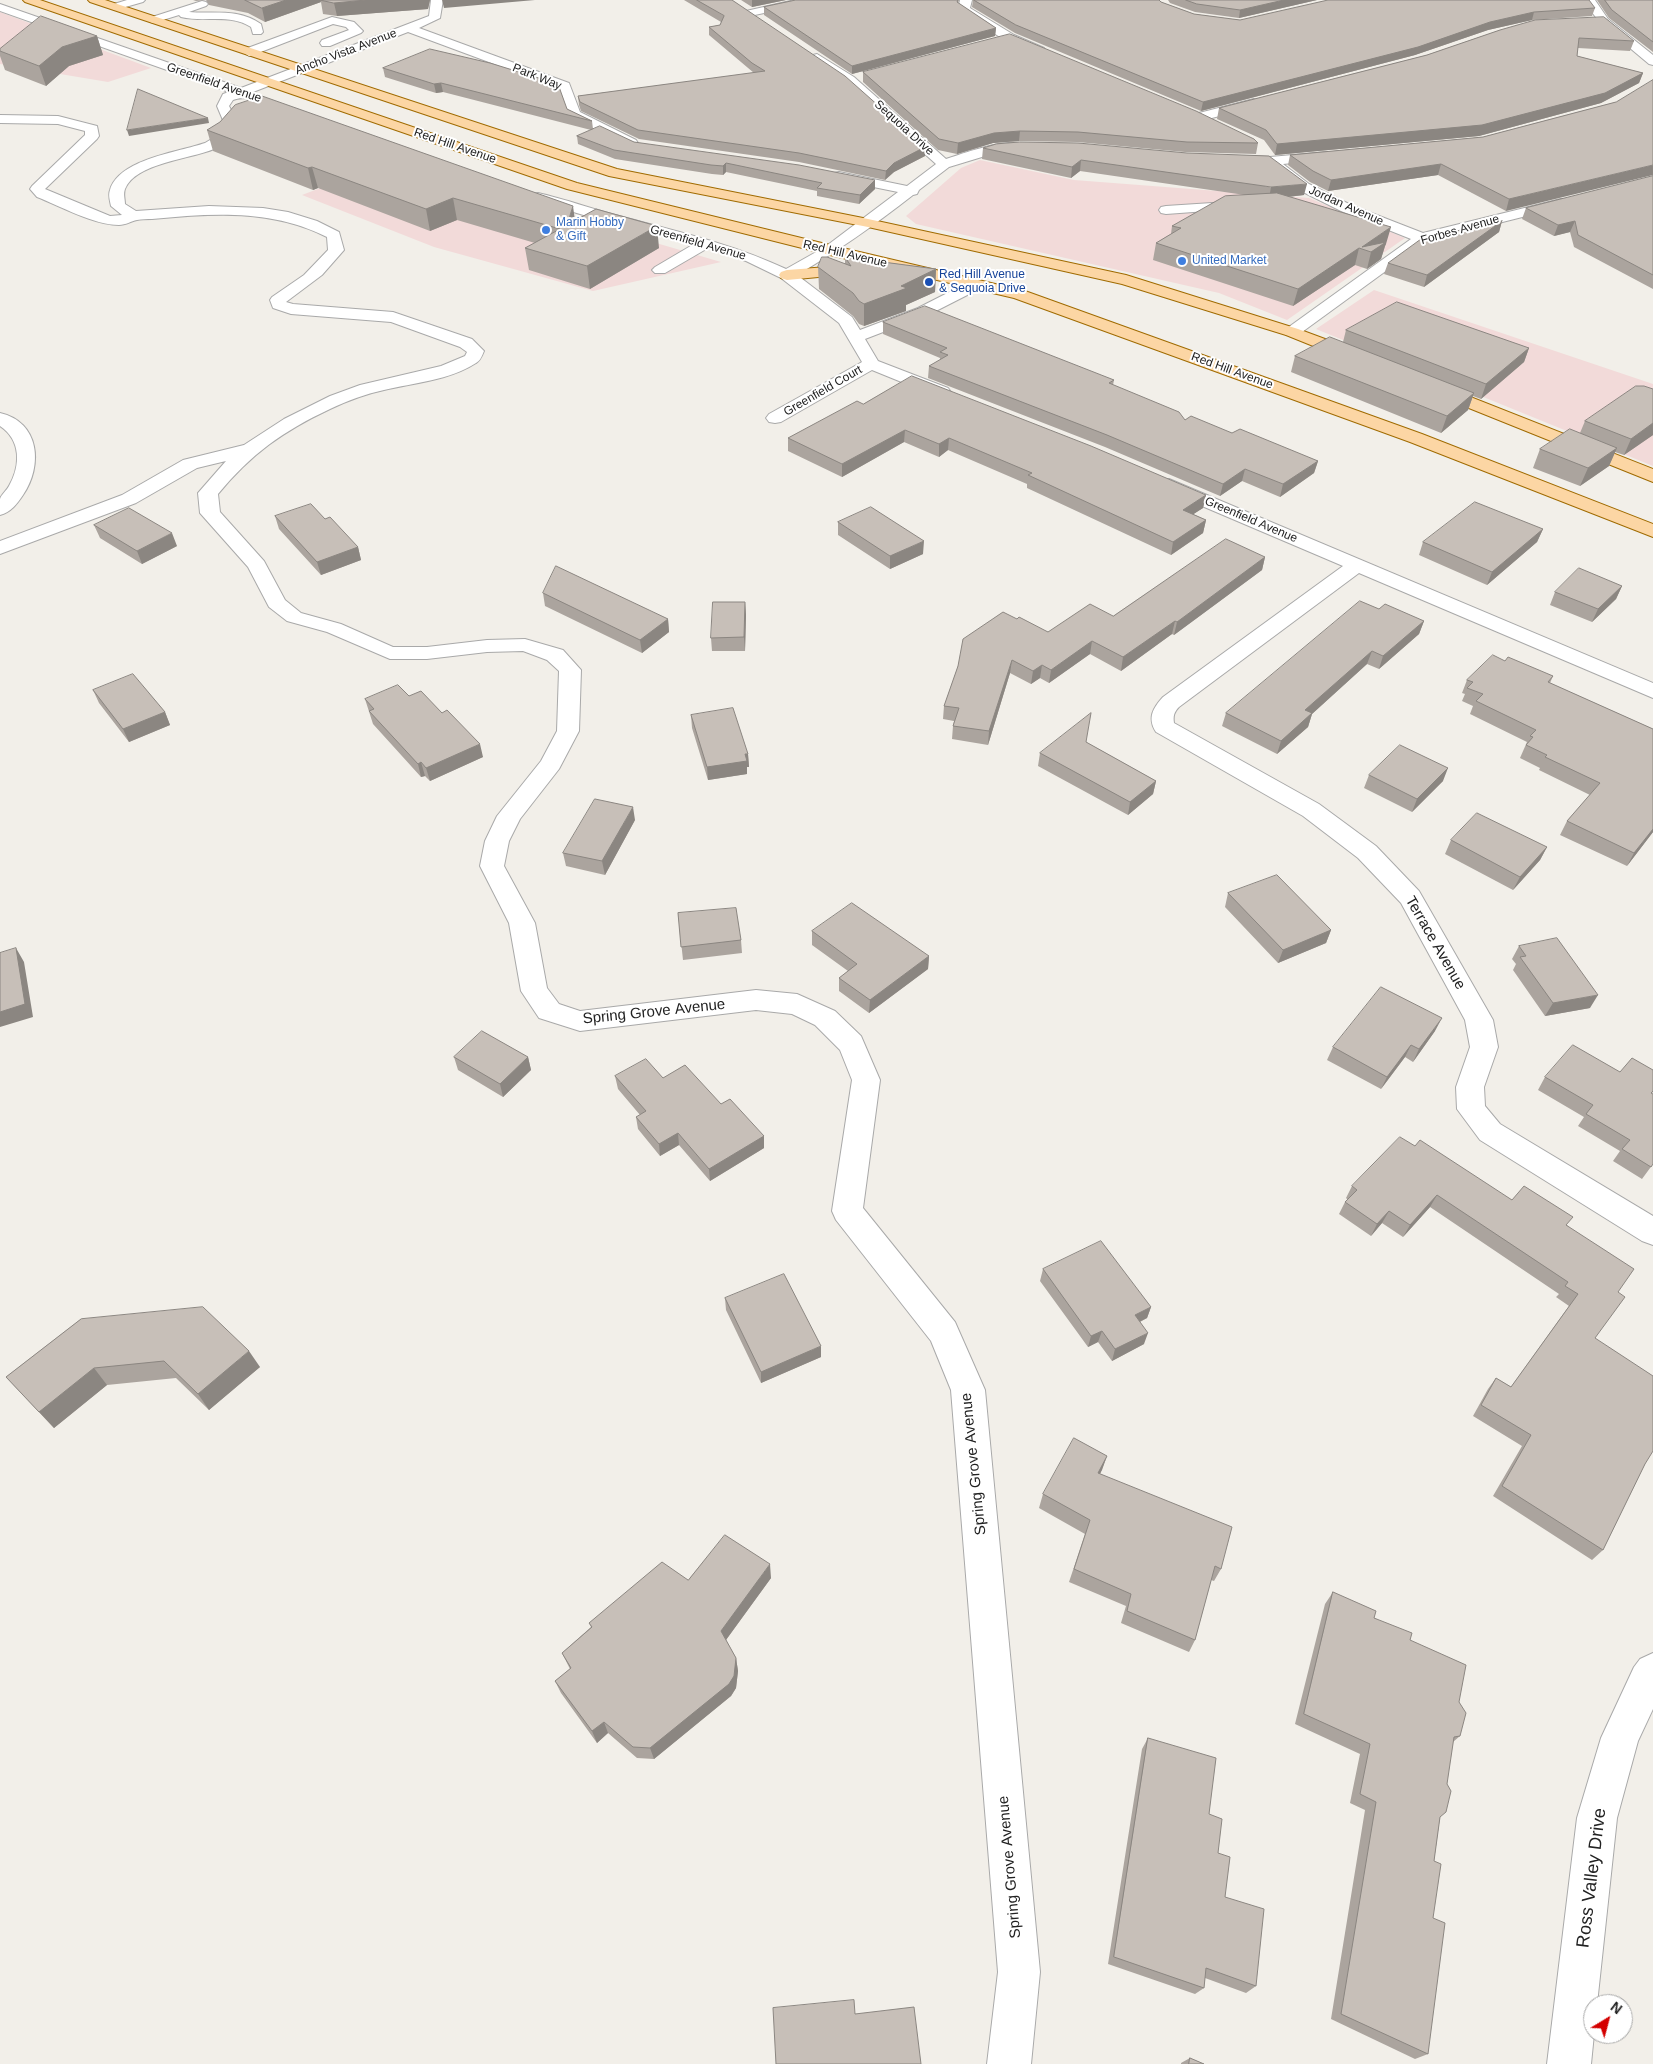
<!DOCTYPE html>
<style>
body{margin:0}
#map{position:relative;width:1653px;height:2064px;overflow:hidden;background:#f2efe9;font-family:Arial,sans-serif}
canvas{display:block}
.north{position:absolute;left:1583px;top:1994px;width:50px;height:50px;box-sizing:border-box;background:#fff;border:1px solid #a7a7a7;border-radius:50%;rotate:37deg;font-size:14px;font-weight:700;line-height:20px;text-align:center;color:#222}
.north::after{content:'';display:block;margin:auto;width:18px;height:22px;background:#d40000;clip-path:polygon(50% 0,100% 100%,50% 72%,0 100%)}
</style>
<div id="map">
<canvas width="1653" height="2064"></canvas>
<div class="north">N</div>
</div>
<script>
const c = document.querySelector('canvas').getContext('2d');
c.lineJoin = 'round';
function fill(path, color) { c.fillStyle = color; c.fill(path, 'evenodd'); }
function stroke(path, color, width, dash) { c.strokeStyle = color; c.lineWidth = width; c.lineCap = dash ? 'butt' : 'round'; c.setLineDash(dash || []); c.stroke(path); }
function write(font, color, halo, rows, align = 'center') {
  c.font = font + ' Arial,sans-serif'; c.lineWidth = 4; c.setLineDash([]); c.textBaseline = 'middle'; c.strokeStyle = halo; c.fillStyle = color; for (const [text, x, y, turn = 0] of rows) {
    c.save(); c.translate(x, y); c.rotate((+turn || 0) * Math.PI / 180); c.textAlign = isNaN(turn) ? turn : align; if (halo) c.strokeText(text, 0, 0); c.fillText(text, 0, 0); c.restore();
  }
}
const commercial = new Path2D(`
 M0,12L151,68L108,82L0,64Z
 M399,158L547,211L721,262L593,291L434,247L302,195Z
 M980,160L1074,180L1309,198L1405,238L1287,320L1219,293L916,224L906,216L961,168Z
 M1374,290L1653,384V466L1316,329Z`);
const minor = new Path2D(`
 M127,0H145L143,2L115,10L109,7L111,5Z
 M431,0H443L440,18L419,28L569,83L580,112L636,140L638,143L636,146H626L569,117L559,88L408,32L253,92L256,95L255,98C246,100 242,96 233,100L229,106L239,125C232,134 225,144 214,149C191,159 135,163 125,189C123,194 125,199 125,204L136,211L209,206L263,208L288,212L317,221L339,232L344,250L322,275L286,302L293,304L393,312L472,339L484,351C482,356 480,361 476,363C450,380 414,383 384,390C365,394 347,401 330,409C283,431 251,454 218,494L220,512L264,561L285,600L301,613L341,624L393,647H427L487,640L525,639L563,650L581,670L579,731L559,769L520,819L509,841L504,866L535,923L547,988L559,1004L580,1011L756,990L797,994L835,1011L861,1036L880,1080L863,1208L955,1322L985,1390L1040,1972L1031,2064H987L998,1972L951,1390L931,1341L836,1220L832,1211L852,1080L840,1050L815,1025L792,1014L756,1010L580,1031L539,1018L521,991L509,923L480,866L485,841L497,816L541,761L557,731L559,671L547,660L523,651L487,652L427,659H390L327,632L287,621L269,607L248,567L200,513L198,493L226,461L197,468L136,503L0,554V541L122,495L183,460L244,445L284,419L330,396L360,385L441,366L465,356L467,352L460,347L391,322L291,314L273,308L270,300L272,297L304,275L328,250L327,237C272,209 212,213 152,219C147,219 142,219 137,220C131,221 126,225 119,225C94,225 60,206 37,197L30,189L32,186L85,135V131L58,124L0,123V115L58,116L97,126L99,136L97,139L45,189L110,216L122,215L111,206C110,201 108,195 110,190C119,159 179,152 205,143L215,137L225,125L217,106L223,94L229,92L0,11V4L241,88L429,16Z
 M795,0H817L811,3L750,16L744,13L746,11Z
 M960,0H972L970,8L1014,35L1044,48L1046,51L1040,55L1036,54L1006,41L960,11L958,9Z
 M1583,0H1595L1608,19L1653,55V65L1649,64L1600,23Z
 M202,1L206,2L208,4L206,6L189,12C214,14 238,8 261,24L263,32L261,34H253L251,27C229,13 205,23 181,17L179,15L153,23L147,20L149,18Z
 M332,17L354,22L363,31L361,33L330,46H322L320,43L322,40L349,30L346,27L333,24L253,55L249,56L243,52L245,49Z
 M817,54L854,77L946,159C961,154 1016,134 1027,147L1025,150L995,153L949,167L919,190L917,194L913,195C876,224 838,251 797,275L852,317L860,330L918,308L971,281H983L985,284L983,287L930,314L865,339L878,361L948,388L951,392L948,396L942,397L936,396L872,370L781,422L775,423L769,422L766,418L769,414L862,362L839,323L781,278L746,261L708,248L665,273H655L652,270L655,267L694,244L607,222L533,200L531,197L533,194L538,193C565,199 592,209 619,216C676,231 733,244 786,269L825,247L898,192L834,179L832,176L834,173L839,172L907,186L936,164L846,83L813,61L811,58L813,55Z
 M1254,99L1260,103L1259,106L1200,121L1193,117L1195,114Z
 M1327,152L1334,156L1332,159L1283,164L1309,184L1351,205L1423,233L1561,199L1566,200L1568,203L1566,206L1427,241L1298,335H1286L1284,332L1286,329L1411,239L1341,211L1299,190L1272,169L1271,165L1238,164L1231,160L1238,156L1270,157Z
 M1243,201L1248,202L1250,205L1248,208L1166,214L1161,213L1159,210L1161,207L1166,206Z
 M0,413C40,422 43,466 23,495C17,504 11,512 0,515C0,510 0,503 0,499C1,495 7,490 9,486C21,465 21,440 0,426Z
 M1169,479L1653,683V698L1359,573L1179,707C1174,712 1173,716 1174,723L1319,804L1376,846L1419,891L1493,1020L1498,1047L1484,1087L1485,1106L1500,1124L1653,1216V1245L1642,1241L1480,1140L1457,1109L1456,1087L1470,1047L1465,1020L1401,903L1358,858L1303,816L1156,732C1147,718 1153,708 1163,697L1343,566L1162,489L1160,485L1162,481Z
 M1653,1653V1709L1638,1741L1617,1818L1597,2004H1593L1594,2034L1591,2064H1547L1577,1818L1601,1738L1634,1667L1640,1659Z`);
const major = new Path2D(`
 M23,0H40L577,183L830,245L1025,291L1422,434L1653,524V537L1410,442L1014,298L830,255L567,189L25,2Z
 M88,0H105L617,169L868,219L1126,275L1298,329L1360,352L1362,356L1360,360H1348L1286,335L1122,284L868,227L609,176L90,2Z
 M855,265L860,267L863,270L860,273L787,280L781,278L779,275L781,272L787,270Z
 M1435,383L1653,469V482L1429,392L1426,388L1429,384Z`);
const wall = new Path2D(`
 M193,0H430L428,9L337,16L323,14L321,2L265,22L248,13L209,5L206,0L196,1Z
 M684,0H732L925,147V156L894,172L885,180L799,162L639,139L581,111L579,105L578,96L754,73L709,35V27L720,25L721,22Z
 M741,0H786L752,7Z
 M796,0H959L958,3L996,28L995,36L852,74L764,15V7Z
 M973,0H1159L1161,2L1194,14L1240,20L1595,8L1592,16L1532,20L1488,30L1415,55L1201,111L1015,33L972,7Z
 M1168,0H1317L1239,18L1195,12L1170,3Z
 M1597,0H1653V52L1609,18Z
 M1500,30L1634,41L1630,51L1578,48L1577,56L1643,73L1639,83L1601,103L1479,136L1275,155L1264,140L1217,119L1219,108L1427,55Z
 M97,36L103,55L69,66L46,86L5,70L0,56V49Z
 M383,68L567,109L592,121L593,129L634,142L875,189L859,204L817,196V191L726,172L723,175L712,174L615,159L578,144L577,136L591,130L443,92L436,93L385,77Z
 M863,72L1258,143L1256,154L1185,152L1077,142L1019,141L993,143L957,154L938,150L863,82Z
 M1616,102L1506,211L1438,175L1328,191L1310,182L1288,165L1290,155L1483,137Z
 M207,130L575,221L659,248L590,289L529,270L525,248L535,243L457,220L430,231L318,188L313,190L213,151Z
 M1078,143L1304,195L1288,197L1386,244L1385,246L1381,259L1367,269L1355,265L1293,306L1153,260L1156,243L1171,234L1172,226L1245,195L1080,171L1071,178L982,159L983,148Z
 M1653,176V289L1574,247L1570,232L1554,236L1522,219L1526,208Z
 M1502,221L1499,232L1424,287L1384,274L1388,263Z
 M845,257L936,269L935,292L906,305V311L864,326L859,324L853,316L819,289L818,267L845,264Z
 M883,322L1114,380L1113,385L1185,420L1232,433L1318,461L1314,473L1280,497L1242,481L1220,496L1105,447L928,378L929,366L940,360V358L883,334Z
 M1346,330L1529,348L1524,362L1481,399L1473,396L1468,410L1441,433L1291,372L1295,356L1343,342Z
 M1653,389V435L1624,455L1615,452L1609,466L1580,486L1533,468L1540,449L1580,433L1585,421Z
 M863,404L1206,495L1203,508L1193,514L1206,520L1203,533L1171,555L1027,488V484L948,450L939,457L904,442L842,477L788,451V438Z
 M275,516L325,519L358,547L361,560L321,575L279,529Z
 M838,522L923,554L890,569L838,535Z
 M94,525L177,546L142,564L100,538Z
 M1543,529L1537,542L1487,585L1419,555L1423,542Z
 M1265,557L1262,570L1174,635L1172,634L1121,671L1090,654L1049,683L1040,678L1031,684L1010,673L988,745L952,739L953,726L954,721L943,719L944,706L958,666L1017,619L1048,632L1113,616Z
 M1622,586L1616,599L1592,622L1550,605L1555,592Z
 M543,593L668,619L669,632L642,653L545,606Z
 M745,602L746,615L745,651H712L711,638Z
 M1379,609L1424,621L1419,634L1379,669L1367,664L1312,714L1308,727L1277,754L1222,726L1226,713Z
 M1505,661L1553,676L1550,683L1653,729V832L1627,866L1560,835L1567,821L1590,795L1539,770L1540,768L1520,758L1527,742L1470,714L1473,706L1462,701L1465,694L1462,693L1467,680Z
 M93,690L165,712L170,725L129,742L99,703Z
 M409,696L442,713L483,757L430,781L425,776L421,777L373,724L365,699Z
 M691,715L748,754L749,767H747V774L708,780L692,728Z
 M1086,742L1156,781L1153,794L1128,815L1038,766L1040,753Z
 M1369,775L1443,781L1412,812L1364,788Z
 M635,820L605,875L566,866L563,853Z
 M1451,840L1547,847L1540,860L1513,890L1445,854Z
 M1228,893L1331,930L1326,943L1278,963L1225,907Z
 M678,913L741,940L742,953L683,960Z
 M812,931L929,956L928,969L869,1013L839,991V978L848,971L812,945Z
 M1519,946L1590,1008L1545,1016L1513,970L1516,964L1512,959Z
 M1435,1031L1413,1062L1405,1057L1381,1089L1327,1060L1333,1047Z
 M454,1057H528L531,1070L503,1097L458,1070Z
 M1653,1070V1092L1652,1093L1653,1164L1642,1179L1613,1161L1620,1151L1578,1126L1584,1117L1538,1090L1545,1077Z
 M615,1076L663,1078L721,1104L764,1136V1148L710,1181L679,1145L660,1156L638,1129L636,1117L640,1115L618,1089Z
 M1415,1146L1512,1200L1567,1225L1618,1292L1595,1338L1645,1464L1603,1550L1592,1560L1493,1496L1522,1446L1473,1416L1488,1389L1496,1378L1511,1387L1569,1306L1556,1297L1559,1294L1430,1207L1403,1237L1382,1223L1371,1236L1339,1214L1345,1202L1348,1200L1346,1198L1352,1186Z
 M1043,1269L1151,1307L1147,1318L1140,1322L1144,1344L1112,1361L1098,1342L1088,1347L1040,1281Z
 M725,1298L821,1357L761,1383L726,1310Z
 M81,1319L260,1367L209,1410L176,1378L107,1385L54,1428L6,1377Z
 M1107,1456L1100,1474L1221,1569L1214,1581L1211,1580L1195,1640L1189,1652L1121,1623L1126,1606L1069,1582L1085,1534L1039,1508L1043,1494Z
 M771,1578L726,1640L736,1658L738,1671L736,1688L731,1696L654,1759L637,1758L608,1733L597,1743L561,1693L555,1681L570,1669L562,1653L591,1627L589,1623L688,1580Z
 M1333,1592L1410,1640L1459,1702L1460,1736L1453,1742L1440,1817L1434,1861L1433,1918L1428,2054L1415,2059L1331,2019L1365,1810L1350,1803L1360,1754L1295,1724L1325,1604Z
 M1148,1738L1209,1814L1218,1853L1225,1897L1256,1986L1246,1993L1205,1978L1204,1988L1195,1994L1108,1964L1142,1749Z
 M1190,2058L1204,2064H1181V2063Z`);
const shadedWall = new Path2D(`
 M286,0H324V1L320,0L321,2L265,22L262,8Z
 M366,0H430L428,9L337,16L334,3Z
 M442,0H535L444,8Z
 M752,0H786L752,7Z
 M1284,0H1317L1239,18L1240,10Z
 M1534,12L1532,20L1488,30L1415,55L1201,111L1203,102L1490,22Z
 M996,28L995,36L852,74V66Z
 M97,36L103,55L69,66L46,86L39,66L62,47Z
 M1643,73L1639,83L1601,103L1479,136L1275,155L1277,144Z
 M441,83L443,92L436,93L434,84Z
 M208,118L209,123L129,136L127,130Z
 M1020,131L1019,141L993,143L957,154L958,143L994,133Z
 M925,147V156L894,172L885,180L886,171L894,163Z
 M1081,160L1080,171L1071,178L1072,167Z
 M726,163V172L723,175V166Z
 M1441,164L1438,175L1328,191L1331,180Z
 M1653,165V175L1506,211L1509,199Z
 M312,167L318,188L313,190L308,168Z
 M875,180V189L859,204L860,195Z
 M1307,184L1304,195L1269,199L1271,187Z
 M453,198L457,220L430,231L426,209Z
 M573,206L576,228L567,225Z
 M1502,221L1499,232L1424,287L1427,275Z
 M1575,221L1570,232L1554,236L1558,225Z
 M657,226L659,248L590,289L587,266Z
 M1391,227L1386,244L1385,246L1381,259L1367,269L1371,252L1362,247Z
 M1359,248L1355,265L1293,306L1298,289Z
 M936,269L935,292L906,305V311L864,326V304Z
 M1529,348L1524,362L1481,399L1486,384Z
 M1474,393L1468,410L1441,433L1447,416Z
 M1653,423V435L1624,455L1631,439Z
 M905,430L904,442L842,477V464Z
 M949,438L948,450L939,457V444Z
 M1617,448L1609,466L1580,486L1588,468Z
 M1318,461L1314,473L1280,497L1283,484Z
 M1245,469L1242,481L1220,496L1223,484Z
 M1206,495L1203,508L1180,523L1183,510Z
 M1206,520L1203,533L1171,555L1173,542Z
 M1543,529L1537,542L1487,585L1492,572Z
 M172,533L177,546L142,564L137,551Z
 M924,541L923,554L890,569V556Z
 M358,547L361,560L321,575L317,562Z
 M1265,557L1262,570L1174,635L1177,622Z
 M1622,586L1616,599L1592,622L1598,609Z
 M745,602L746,615L745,651L744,637Z
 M668,619L669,632L642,653L640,640Z
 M1175,621L1172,634L1121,671L1123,657Z
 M1424,621L1419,634L1379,669L1383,656Z
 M1092,641L1090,654L1049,683L1051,670Z
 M1372,651L1367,664L1312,714L1308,727L1277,754L1281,741L1305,710Z
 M1012,660L1010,673L988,745L989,731Z
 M1042,665L1040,678L1031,684L1033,671Z
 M165,712L170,725L129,742L123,729Z
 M480,744L483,757L430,781L426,768Z
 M745,754H748L749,767H747V774L708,780L707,767Z
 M421,762L425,776L421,777L418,764Z
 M1448,768L1443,781L1412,812L1417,799Z
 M1156,781L1153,794L1128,815L1130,802Z
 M633,807L635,820L605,875L602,861Z
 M1653,829V832L1627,866L1634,853Z
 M1547,847L1540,860L1513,890L1520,877Z
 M1331,930L1326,943L1278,963L1283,950Z
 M16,948L24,962L33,1017L0,1027V1012Z
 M929,956L928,969L869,1013L870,1000Z
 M1598,995L1590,1008L1545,1016L1553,1003Z
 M1442,1018L1435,1031L1413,1062L1419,1049Z
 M1411,1045L1405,1057L1381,1089L1387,1077Z
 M528,1057L531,1070L503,1097L500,1084Z
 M678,1133L679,1145L660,1156L659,1144Z
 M764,1136V1148L710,1181L709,1169Z
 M1437,1195L1430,1207L1403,1237L1410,1225Z
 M1389,1211L1382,1223L1371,1236L1377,1224Z
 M1151,1307L1147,1318L1131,1326L1135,1315Z
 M1102,1331L1098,1342L1088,1347L1091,1336Z
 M1148,1333L1144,1344L1112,1361L1115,1349Z
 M821,1346V1357L761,1383V1372Z
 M249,1351L260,1367L209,1410L198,1394Z
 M94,1368L107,1385L54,1428L39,1412Z
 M1107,1456L1102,1470L1093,1487L1098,1473Z
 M770,1564L771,1578L723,1644L721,1631Z
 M736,1658L738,1671L736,1688L731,1696L654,1759L650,1748Z
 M604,1722L608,1733L597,1743L592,1731Z`);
const building = new Path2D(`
 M245,0H286L262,8Z
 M320,0H366L334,3Z
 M697,0H732L845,76L925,147L894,163L886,171L799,153L638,130L580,102L578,96L765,71L752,63L709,27L720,25L724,16Z
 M796,0H958L957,2L996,28L852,66L764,7Z
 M974,0H1159L1161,2L1194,14L1240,20L1328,0H1589L1595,8L1534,12L1490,22L1418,47L1203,102L1016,25Z
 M1186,0H1284L1240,10L1197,4Z
 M1605,0H1653V42L1612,10Z
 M41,16L97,36L62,47L39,66L0,51V49Z
 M1604,17L1634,41L1579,38L1577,56L1643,73L1605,93L1482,125L1277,144L1266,130L1219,108L1427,55L1500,30L1535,20Z
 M1010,34L1196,111L1254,139L1258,143L1187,142L1078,132L1020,131L994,133L958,143L939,139L863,72Z
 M430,49L490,63L558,84L567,109L592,121L441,83L434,84L383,68Z
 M1653,80V165L1509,199L1441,164L1331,180L1313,171L1290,155L1483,137L1616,102Z
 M138,89L208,118L127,130Z
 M262,96L573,206L567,225L596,209L657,226L587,266L525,248L560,229L453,198L426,209L312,167L308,168L207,130L220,122L235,105Z
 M600,126L634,142L799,165L875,180L860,195L817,188L822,183L726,163L723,166L711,165L614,150L577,136Z
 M1020,142L1078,143L1187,153L1269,156L1307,184L1271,187L1081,160L1072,167L983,148L996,144Z
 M1653,176V275L1578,235L1575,221L1558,225L1526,208Z
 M1277,193L1391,227L1362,247L1386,242L1371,252L1359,248L1298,289L1156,243L1181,228L1172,226L1225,196Z
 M1502,221L1427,275L1388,263L1421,239Z
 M822,257H827L851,266L845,257L936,269L901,286L907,288L864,304L859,301L853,293L818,267Z
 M1397,302L1529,348L1486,384L1346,330Z
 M925,306L1114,380L1109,383L1179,412L1185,420L1191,416L1232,433L1240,429L1318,461L1283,484L1245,469L1223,484L1107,435L929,366L948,355L940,352L947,348L883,322Z
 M1330,337L1474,393L1447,416L1295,356Z
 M912,376L1091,446L1206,495L1183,510L1206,520L1173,542L1028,475L1032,473L949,438L939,444L905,430L842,464L788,438L857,401L863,404Z
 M1636,386H1644L1653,389V423L1631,439L1585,421Z
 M1570,429L1617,448L1588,468L1540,449Z
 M1475,502L1543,529L1492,572L1423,542Z
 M311,504L325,519L330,517L358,547L317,562L275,516Z
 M871,507L924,541L890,556L838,522Z
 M129,508L172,533L137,551L94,525Z
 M1226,539L1265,557L1177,622L1175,621L1123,657L1092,641L1051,670L1042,665L1033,671L1012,660L989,731L953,726L959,708L944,706L958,666L963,639L1003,612L1017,619L1019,617L1048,632L1090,604L1113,616Z
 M556,566L668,619L640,640L543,593Z
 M1579,568L1622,586L1598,609L1555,592Z
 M1360,601L1379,609L1385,604L1424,621L1383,656L1372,651L1305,710L1312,713L1281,741L1226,713Z
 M713,602H745L744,637L711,638Z
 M1493,655L1505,661L1508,657L1553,676L1548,682L1653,729V829L1634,853L1567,821L1600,783L1545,757L1547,755L1526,745L1533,737L1530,736L1536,730L1476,701L1483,694L1467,688L1473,682L1467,680Z
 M133,674L165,712L123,729L93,690Z
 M398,685L409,696L421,691L442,713L447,710L480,744L426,768L421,762L418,764L369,711L374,709L365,699Z
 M733,708L748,754H745L747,761L707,767L691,715Z
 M1091,713L1086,742L1156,781L1130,802L1040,753Z
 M1400,745L1448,768L1417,799L1369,775Z
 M595,799L633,807L602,861L563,853Z
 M1477,813L1547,847L1520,877L1451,840Z
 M1277,875L1331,930L1283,950L1228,893Z
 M852,903L929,956L870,1000L839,978L857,964L812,931Z
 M736,908L741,940L681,947L678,913Z
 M1557,938L1598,995L1553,1003L1520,957L1526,956L1519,946Z
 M16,948L25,1004L0,1012V953Z
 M1381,987L1442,1018L1419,1049L1411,1045L1387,1077L1333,1047Z
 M482,1031L528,1057L500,1084L454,1057Z
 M1573,1045L1620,1072L1632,1058L1653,1070V1091L1651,1093L1653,1094V1164L1651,1167L1622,1149L1630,1140L1586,1114L1593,1105L1545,1077Z
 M646,1059L663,1078L685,1065L721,1104L730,1099L764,1136L709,1169L678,1133L659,1144L636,1117L646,1111L615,1076Z
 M1400,1137L1415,1146L1420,1140L1512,1200L1524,1186L1573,1217L1566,1225L1634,1269L1618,1292L1625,1297L1595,1338L1653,1376V1451L1645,1464L1603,1550L1502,1486L1531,1435L1481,1405L1496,1378L1511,1387L1578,1294L1565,1286L1568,1282L1437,1195L1410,1225L1389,1211L1377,1224L1345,1202L1357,1190L1352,1186Z
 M1101,1241L1151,1307L1135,1315L1148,1333L1115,1349L1102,1331L1091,1336L1043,1269Z
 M784,1274L821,1346L761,1372L725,1298Z
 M203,1307L249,1351L198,1394L164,1361L94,1368L39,1412L6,1377L81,1319Z
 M1074,1438L1107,1456L1098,1473L1232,1527L1221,1569L1215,1566L1195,1640L1127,1611L1131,1594L1074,1569L1090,1520L1043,1494Z
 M725,1535L770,1564L721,1631L736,1658L734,1676L729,1684L650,1748L633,1747L604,1722L592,1731L555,1681L571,1668L562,1653L592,1627L589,1623L662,1562L688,1580Z
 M1333,1592L1376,1611L1374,1618L1412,1633L1410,1640L1466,1665L1459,1702L1466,1713L1460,1736L1454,1737L1447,1784L1451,1791L1446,1812L1440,1817L1434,1861L1441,1864L1433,1918L1445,1923L1428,2054L1341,2014L1376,1802L1360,1794L1370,1744L1304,1714Z
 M1148,1738L1216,1758L1209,1814L1222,1819L1218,1853L1230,1857L1225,1897L1264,1909L1256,1986L1206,1968L1204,1988L1114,1957Z
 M854,2000L855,2014L914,2007L921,2064H776L773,2008Z
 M1190,2058L1204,2064H1189Z`);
const markers = [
 [546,230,5,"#3f7fe0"],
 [1182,261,5,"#3f7fe0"],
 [929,282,5,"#1a4fb4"]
];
const farStreetnames = [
 ["Ancho Vista Avenue",346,52,-21],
 ["Park Way",537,77,22],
 ["Greenfield Avenue",214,83,19],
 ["Sequoia Drive",904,128,42],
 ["Red Hill Avenue",455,146,19],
 ["Jordan Avenue",1346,206,24],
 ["Forbes Avenue",1460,230,-16],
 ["Greenfield Avenue",698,243,16],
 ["Red Hill Avenue",845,254,13],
 ["Red Hill Avenue",1232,371,20],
 ["Greenfield Court",823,391,-30],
 ["Greenfield Avenue",1251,520,23]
];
const farShopnames = [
 ["Marin Hobby",556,223],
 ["& Gift",556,237],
 ["United Market",1192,261]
];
const farTransitnames = [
 ["Red Hill Avenue",939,275],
 ["& Sequoia Drive",939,289]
];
const streetNames = [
 ["Terrace Avenue",1435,943,60],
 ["Spring Grove Avenue",654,1012,-6],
 ["Spring Grove Avenue",974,1464,-96],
 ["Spring Grove Avenue",1010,1867,-95]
];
const nearStreetnames = [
 ["Ross Valley Drive",1592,1878,-83]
];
fill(commercial, '#f2dad9');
stroke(minor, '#a9a9a9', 2);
stroke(major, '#a06b00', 2);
fill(minor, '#fff');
fill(major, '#fcd6a4');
fill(wall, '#aba49e');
fill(shadedWall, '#8b8681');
fill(building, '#c7bfb8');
stroke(building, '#8b8681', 1);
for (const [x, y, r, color] of markers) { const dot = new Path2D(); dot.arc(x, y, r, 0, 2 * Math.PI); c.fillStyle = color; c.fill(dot); stroke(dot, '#fff', 2); }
write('12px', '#222', '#fff', farStreetnames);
write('12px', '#366cbe', '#fff', farShopnames, 'left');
write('12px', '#164399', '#fff', farTransitnames, 'left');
write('15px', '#222', '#fff', streetNames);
write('18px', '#222', '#fff', nearStreetnames);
</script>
